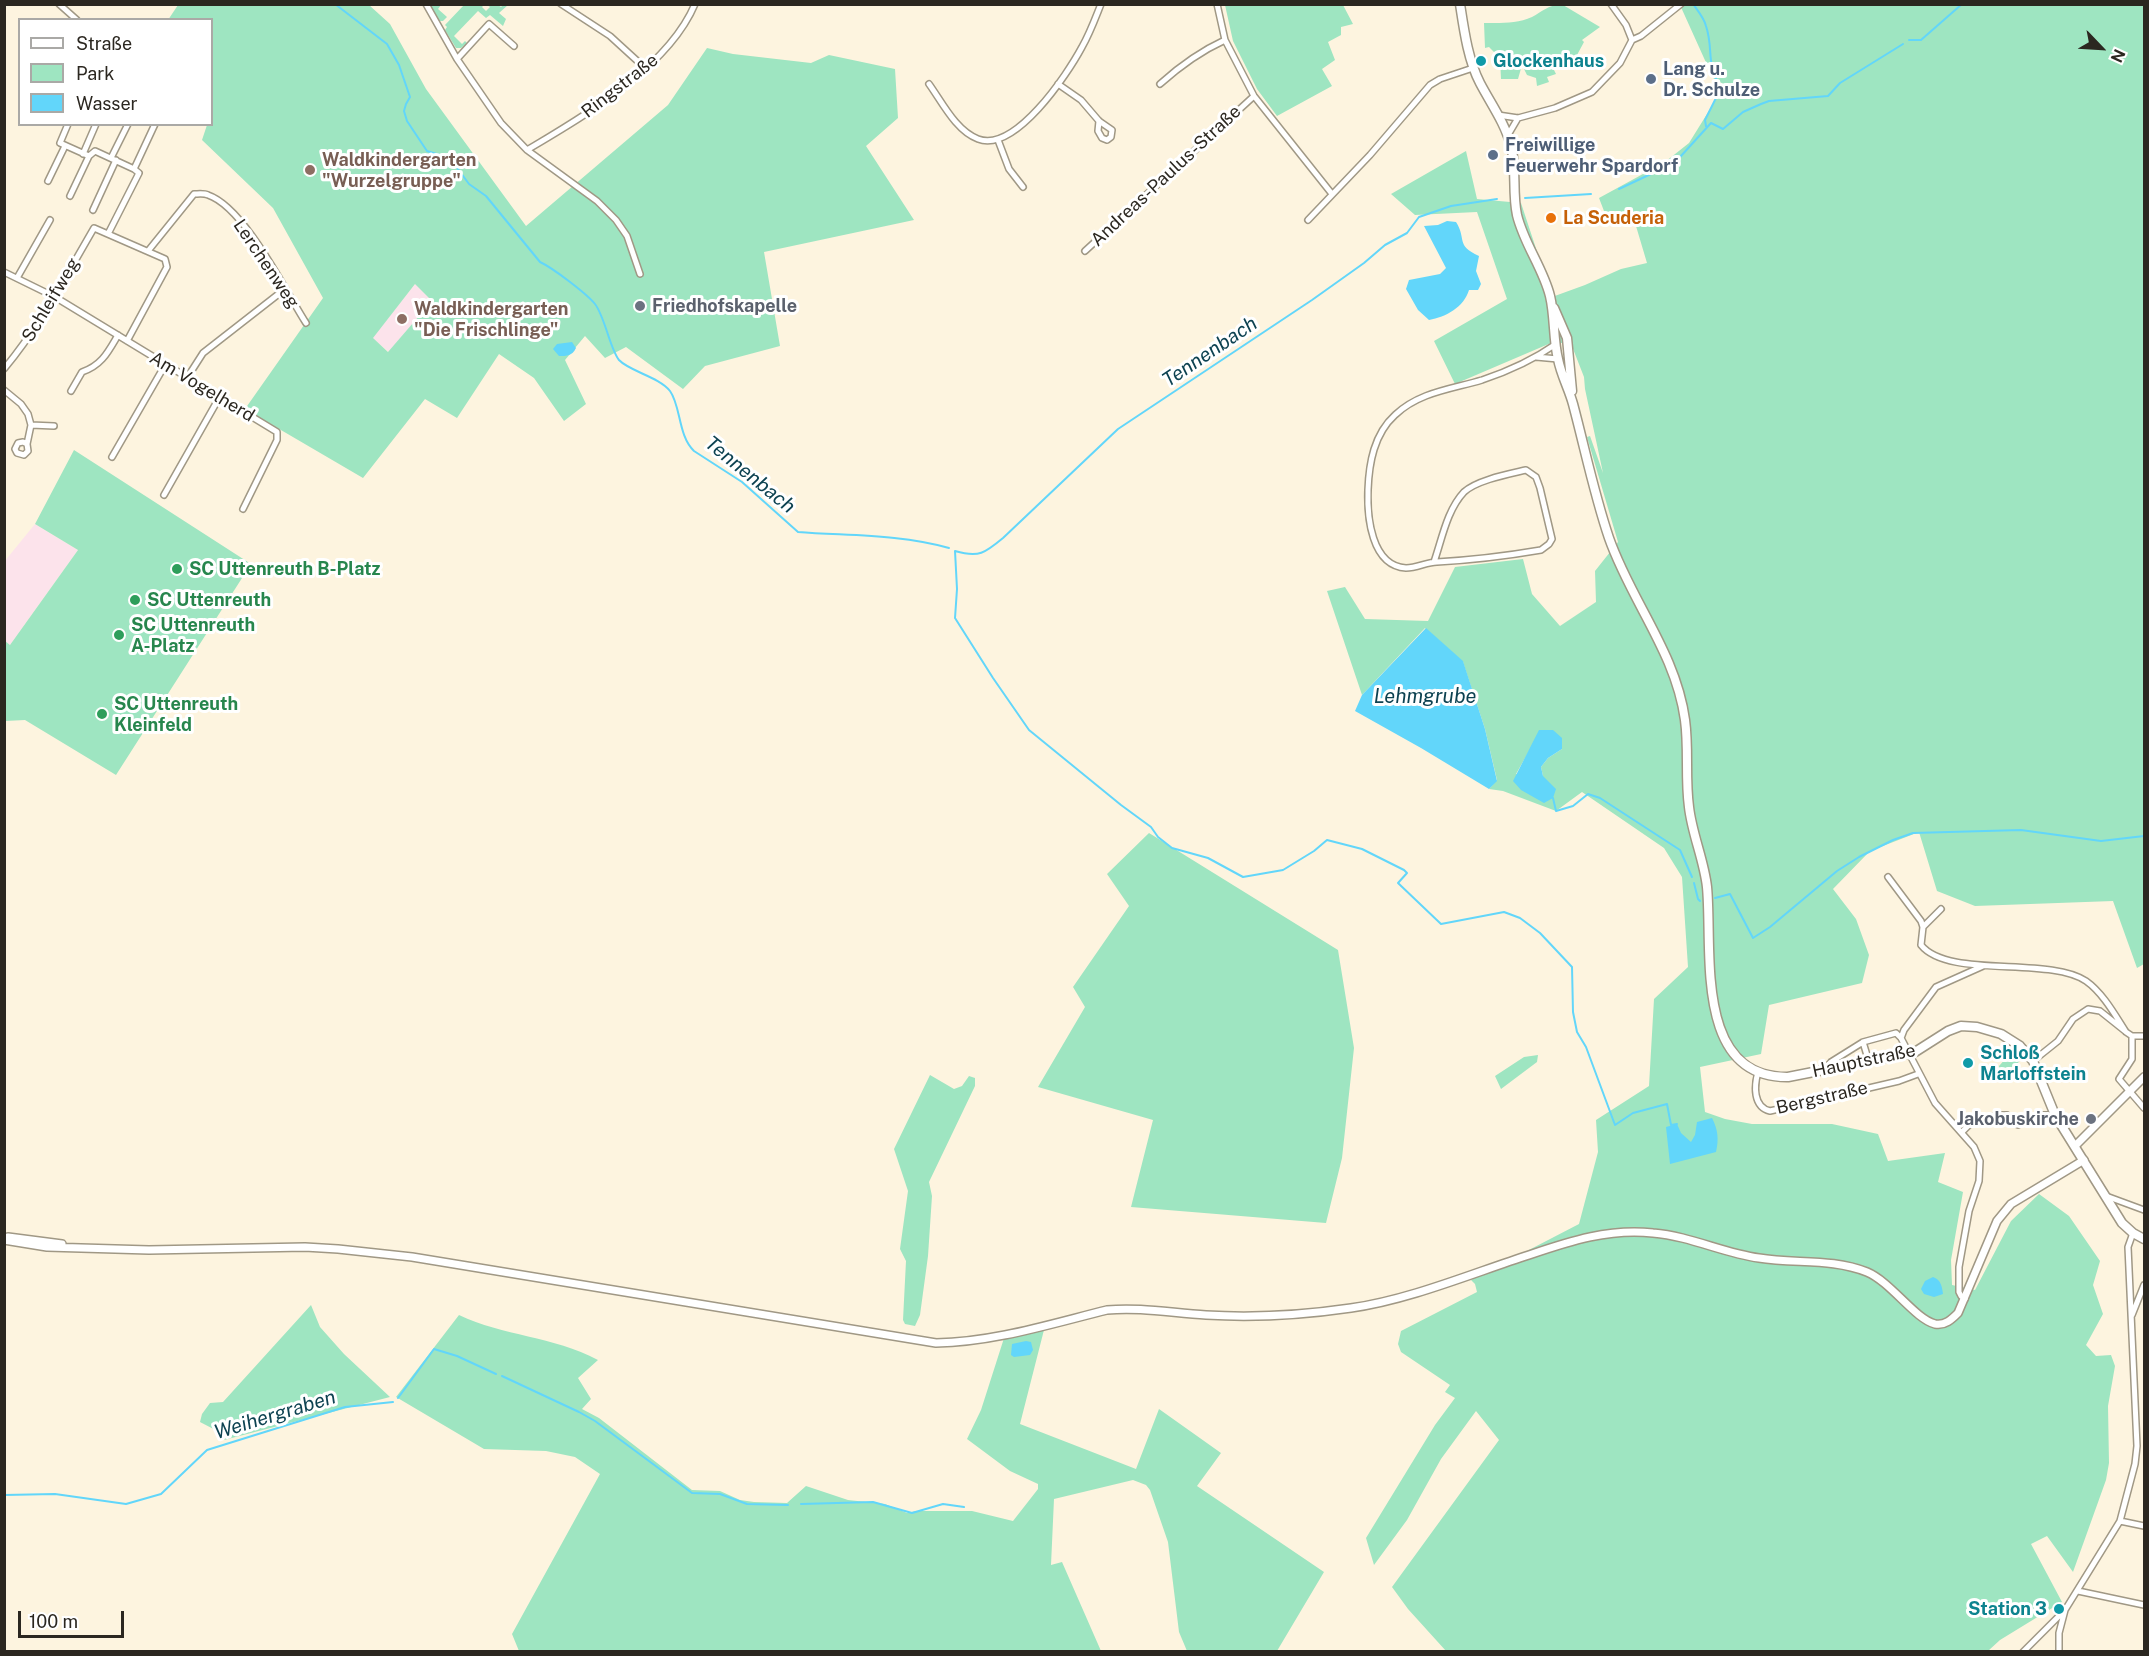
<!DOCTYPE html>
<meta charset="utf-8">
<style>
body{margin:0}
#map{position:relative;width:2149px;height:1656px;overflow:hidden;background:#fdf4df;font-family:"Public Sans",sans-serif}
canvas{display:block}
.frame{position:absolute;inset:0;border:6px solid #2b2720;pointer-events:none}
.legend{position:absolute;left:18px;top:18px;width:195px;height:108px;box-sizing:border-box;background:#fff;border:2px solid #aaa9a6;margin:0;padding:8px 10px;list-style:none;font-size:18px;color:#2b2720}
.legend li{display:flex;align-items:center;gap:12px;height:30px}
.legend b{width:30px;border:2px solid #aaa9a6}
.north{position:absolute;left:2071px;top:18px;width:60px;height:60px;-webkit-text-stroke:4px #fff;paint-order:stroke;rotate:115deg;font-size:16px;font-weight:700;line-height:24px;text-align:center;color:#2b2720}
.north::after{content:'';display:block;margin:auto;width:21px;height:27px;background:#2b2720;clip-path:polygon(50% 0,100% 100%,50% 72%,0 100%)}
.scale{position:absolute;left:18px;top:1611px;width:106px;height:27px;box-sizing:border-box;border:3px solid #2b2720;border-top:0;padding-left:8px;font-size:18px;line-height:21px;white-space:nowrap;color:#2b2720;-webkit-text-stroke:4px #fff;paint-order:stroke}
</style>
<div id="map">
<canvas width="2149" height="1656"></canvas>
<div class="frame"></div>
<ul class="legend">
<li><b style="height:8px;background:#fff"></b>Straße</li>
<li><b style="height:16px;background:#9ee5c1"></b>Park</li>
<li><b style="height:16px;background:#62d6fa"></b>Wasser</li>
</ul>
<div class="north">N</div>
<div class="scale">100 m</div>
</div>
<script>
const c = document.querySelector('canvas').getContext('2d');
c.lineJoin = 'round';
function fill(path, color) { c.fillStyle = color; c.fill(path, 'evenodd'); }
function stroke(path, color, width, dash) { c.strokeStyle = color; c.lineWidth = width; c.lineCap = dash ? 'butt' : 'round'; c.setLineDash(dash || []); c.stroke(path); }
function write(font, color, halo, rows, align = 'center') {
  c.font = font + ' "Public Sans",sans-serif'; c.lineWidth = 6; c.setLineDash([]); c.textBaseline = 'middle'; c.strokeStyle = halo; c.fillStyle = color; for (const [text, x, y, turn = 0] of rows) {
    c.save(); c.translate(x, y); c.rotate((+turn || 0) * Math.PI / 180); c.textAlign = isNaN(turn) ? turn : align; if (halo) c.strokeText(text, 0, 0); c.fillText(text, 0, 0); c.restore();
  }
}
const education = new Path2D(`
 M416,283L432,301L389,352L372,338Z
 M35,524L78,550L10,645L5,641L4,562Z`);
const green = new Path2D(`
 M178,5H369L390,24L426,89L526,226L668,105L707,48L733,54L811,63L829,55L895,69L898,118L866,146L914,220L764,252L780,346L705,366L683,389L626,347L605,358L585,336L565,360L586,404L564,421L534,378L499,354L457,418L425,399L363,478L245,409L323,298L273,208L202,140L207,125L212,124V20H168ZM415,284L432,301L388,352L373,338Z
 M429,5H441L438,9L447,17L443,21H439Z
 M464,5H484L482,7L486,11L490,7L487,5H498L501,7L503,5H508L499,13L506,19L503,26L490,15L486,18L478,11L454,36L462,44L465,41L467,43L461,48H456L445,30L447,27L445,25Z
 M1225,5H1343L1353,24L1341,27V35L1328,42L1335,60L1322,69L1332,86L1277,116L1257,89L1233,41Z
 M1563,5L1600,27L1582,40L1584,42L1577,55L1552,66L1556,74L1547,77L1549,82L1537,86L1536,78L1527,75L1522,65L1518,79H1501L1500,58L1489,47L1485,48L1484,23C1500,23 1517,24 1532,17C1543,11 1549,4 1563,5Z
 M1680,5H2144V964L2137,968L2113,901L1975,906L1937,891L1919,832L1870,851L1833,889L1856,919L1869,955L1862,983L1769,1005L1761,1054L1700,1067L1705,1112L1725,1119L1752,1124H1832L1878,1134L1888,1161L1945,1153L1938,1182L1963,1192L1951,1260L1952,1285L1975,1290L2011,1221L2039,1194L2069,1216L2100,1261L2093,1285L2103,1314L2086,1345L2096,1356L2111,1355L2115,1366L2108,1406L2109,1463L2106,1480L2073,1572L2047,1536L2031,1544L2062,1602L2000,1640L1988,1651H1446L1408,1609L1392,1587L1499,1440L1476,1411L1441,1459L1407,1520L1374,1565L1366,1538L1435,1425L1455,1398L1445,1392L1450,1385L1401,1352L1398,1344L1401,1331L1477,1292L1475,1284L1471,1280L1579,1224L1598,1152L1596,1120L1649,1086L1654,999L1688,967L1682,877L1664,848L1582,792L1556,811L1503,791L1489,789L1497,780L1485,729L1463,662L1425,628L1362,695L1327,591L1345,587L1365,619L1428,621L1455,567L1523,559L1532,594L1560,626L1596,602L1595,571L1618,542L1587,437L1590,436L1603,473L1585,389L1584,377L1568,336L1566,343H1559L1558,340L1455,384L1434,341L1507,299L1477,212L1415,215L1391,194L1466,151L1477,199L1521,203L1552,297L1585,285L1621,269L1647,263L1633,216L1609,224L1599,198L1665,162L1689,143L1725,85L1713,78ZM1562,749L1548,758L1541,767L1543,776L1516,774L1529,751Z
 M74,450L251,564L116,775L25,720L5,721V641L10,645L78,550L35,524Z
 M1149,833L1338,950L1354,1048L1342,1158L1326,1223L1131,1207L1153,1120L1038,1087L1085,1007L1073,987L1129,906L1107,874Z
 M2015,1048L2023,1057L2006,1077L1999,1071V1066Z
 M1538,1055L1537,1062L1501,1089L1495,1076L1524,1057Z
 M930,1075L954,1089L962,1086L969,1076L975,1078V1086L929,1182L932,1196L928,1256L920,1315L915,1326L905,1324L903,1320L906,1261L900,1249L908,1191L894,1149Z
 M311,1305L320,1327L344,1354L390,1397L224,1440L227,1436L200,1422L202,1414L210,1403L223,1402Z
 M459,1315C503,1336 553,1336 598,1360L578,1378L591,1399L582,1409L599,1418L692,1490L720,1491L740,1500L754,1502L787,1503L806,1486L848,1500L885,1504L907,1513L916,1511H972L1013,1521L1038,1489V1484L1010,1471L967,1439L981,1410L1005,1335L1045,1326L1020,1424L1136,1469L1159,1409L1221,1453L1197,1486L1324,1572L1277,1651H1187L1179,1632L1168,1542L1150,1490L1146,1485L1133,1480L1054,1499L1051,1565L1062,1562L1101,1651H519L512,1634L600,1474L575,1457L546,1451L484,1449L396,1397Z`);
const water = new Path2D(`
 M1447,221L1456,222C1467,239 1455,245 1479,256L1476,271L1481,284L1478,290H1469C1464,307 1446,317 1429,320L1418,310L1406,289L1409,280L1440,274L1446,268L1424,226L1438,225Z
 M572,342L576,348C572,356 567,356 559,356L553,349L557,344Z
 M1426,628L1463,661L1485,729L1497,781L1489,789L1421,748L1355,711L1362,695Z
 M1539,730H1553L1562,738V749L1548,758L1541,767L1543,776L1556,789L1553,798L1544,803L1521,790L1513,781Z
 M1712,1118C1718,1130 1719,1139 1716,1152L1670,1164L1666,1127L1677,1124L1681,1133L1691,1142L1695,1135L1697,1122Z
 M1933,1277C1941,1280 1942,1286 1943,1294L1934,1297L1924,1294L1921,1289L1925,1281Z
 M1026,1341L1031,1342L1033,1350L1030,1355L1014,1357L1011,1355L1012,1344Z`);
const stream = new Path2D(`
 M335,4L387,44L399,65L410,97L406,104L404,111L407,121L427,151L443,156L455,165L469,184L486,196L540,262C553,268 587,294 595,304C605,317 610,349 619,360C629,371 659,377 670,391C681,406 678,436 694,451L742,482L798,532C849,536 899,534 949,548
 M1693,4C1698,11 1704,18 1706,26C1714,50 1705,62 1721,88L1705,120L1706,126
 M1909,40H1921L1962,4
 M1619,189L1653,173L1671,167L1711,123L1723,129L1743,112L1761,104L1769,101L1828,96L1840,83L1903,44
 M1525,198L1591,194
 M1497,199L1451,206L1419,217L1407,233L1385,245L1364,263L1312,300L1118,429L1003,538C985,553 979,558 955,551L957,589L955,618L993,678L1029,730L1121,805L1151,827L1158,837L1172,848L1208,858L1243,877L1283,870L1314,851L1327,840L1362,849L1404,870L1407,873L1398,883L1441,924L1504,912L1520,918L1540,933L1572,967L1573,1012L1577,1032L1586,1047L1615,1125L1633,1113L1667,1104L1671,1125L1677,1124
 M1553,798L1556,811L1573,806L1588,794L1600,798L1680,850L1692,877
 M1694,883L1698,899L1700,901
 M1715,898L1730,894L1753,938L1770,927L1837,871L1859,857L1893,840L1913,833L2021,830L2101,841L2144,836
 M502,1376L579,1412L595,1421L692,1493L720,1494L747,1504L788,1505
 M398,1398L434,1349L457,1356L496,1374
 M4,1495L55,1494L126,1504L161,1494L207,1450L345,1407L393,1402
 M801,1504L873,1502L912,1513L943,1504L964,1507`);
const minor = new Path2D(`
 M59,4L77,20
 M426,4L457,59L501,123L527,150L597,201L616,220L627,236L640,274
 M561,4L610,36L645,68
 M1217,4L1225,40L1254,96L1332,194
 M1611,4L1626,25L1632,40
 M457,59L489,24L514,46
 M929,84C942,102 956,131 978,139C1015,153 1067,75 1082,47C1090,33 1095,19 1101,4
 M1058,84L1081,100L1099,121L1112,130L1111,137L1107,140L1102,138L1098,131L1099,121
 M1160,84C1180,66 1201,51 1225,40
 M1498,115L1518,118L1555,108L1592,92L1620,63L1632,40L1641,36L1681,4
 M68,124L60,143L89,156L95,151L134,169
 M1508,135L1518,118
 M998,140L1009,169L1023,187
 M527,150C584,116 668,68 695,4
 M83,154L96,124
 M111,158L128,124
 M48,181L65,146
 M70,196L89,156
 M93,210L116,160
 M1308,220L1370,155L1430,85L1440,79L1473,68
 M108,234L139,173L134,169L155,124
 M148,251L194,194C198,194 204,193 208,195C244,207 285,290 306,323
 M1085,251L1254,96
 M4,272L55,297L277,432V440L243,509
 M17,278L50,220
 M1536,357L1558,359
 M4,369C40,326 66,276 94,228L165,259L167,267L127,341
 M187,378L203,353L285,289
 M4,390L21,404L28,414L31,425L27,444L28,451L24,455L17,453L15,449L18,443L23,442L27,444
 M71,391L82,372C102,365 108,352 118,335
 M31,425L54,426
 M112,457L165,365
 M164,495L219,398
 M1434,562C1442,539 1447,510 1464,492C1477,480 1509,474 1526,470L1536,477L1540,488L1552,539L1549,544L1541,550C1506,556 1472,560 1437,562C1427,562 1417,568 1406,568C1371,566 1367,516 1368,490C1369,463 1374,434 1395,415C1419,392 1452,389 1482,380C1509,371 1533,360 1556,344
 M1888,877L1921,921L1923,927L1921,945C1948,979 2049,956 2086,981C2103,993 2115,1015 2126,1032L2132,1036V1059L2119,1079L2144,1108
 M1923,927L1941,909
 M2132,1036H2144
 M1863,1042L1869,1062
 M2033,1061L2058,1041L2073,1019L2088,1009L2100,1011L2125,1031
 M1825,1069L1831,1062L1863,1042L1896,1033L1901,1038
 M1758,1072C1754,1086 1753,1107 1770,1111L1899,1081L1918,1074
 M1962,1132L1972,1122L2000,1115H2007L2014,1123L2018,1125L2037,1115H2055
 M2106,1196L2144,1210
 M1965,1299L1961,1296L1959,1292V1267L1969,1211L1979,1181L1980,1161L1974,1147L1935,1103L1901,1038L1904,1030L1936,987L1983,966
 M2132,1315L2144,1285
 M2120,1521L2144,1526
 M2078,1591L2144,1605
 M2023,1652L2064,1611
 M2059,1652V1633L2065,1610L2120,1521L2135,1464L2137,1446L2128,1247L2133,1233`);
const tertiary = new Path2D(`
 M2075,1146L2144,1077
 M8,1237L62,1244
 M4,1240L47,1247L149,1250L305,1247L338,1249L412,1257L936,1343C994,1342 1050,1324 1107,1310C1140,1307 1172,1313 1206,1315C1255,1318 1303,1315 1351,1308C1409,1300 1473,1273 1529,1255C1570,1241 1610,1228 1653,1233C1690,1236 1723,1253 1759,1258C1795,1264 1832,1258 1867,1272C1891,1282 1915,1319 1935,1324C1945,1326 1952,1319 1958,1313L1997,1221L2011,1204L2084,1160`);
const secondary = new Path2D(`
 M1460,4C1464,30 1468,60 1480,83C1491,104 1505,123 1511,146C1517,168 1512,192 1517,215C1524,244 1543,268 1550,296C1555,317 1553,339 1558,359C1561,375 1569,389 1573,404C1585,449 1594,494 1609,538C1631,601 1676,653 1685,720C1689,749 1685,778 1689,807C1692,834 1704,860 1707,887C1713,949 1693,1078 1788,1077L1915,1052L1948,1031L1961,1026L1977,1027L2001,1034L2020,1046L2033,1061L2055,1115L2122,1223L2133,1233L2144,1239
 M1554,308L1567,338L1572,391`);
const markers = [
 [1481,61,6,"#0f9aa8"],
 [1651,79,6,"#5c6f8a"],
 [1493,155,6,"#5c6f8a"],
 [310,170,6,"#8d6e63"],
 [1551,218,6,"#e8710a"],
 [640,306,6,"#6b7280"],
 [402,319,6,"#8d6e63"],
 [177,569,6,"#2e9e5b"],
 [135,600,6,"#2e9e5b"],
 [119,635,6,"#2e9e5b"],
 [102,714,6,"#2e9e5b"],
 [1968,1063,6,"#0f9aa8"],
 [2091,1119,6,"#6b7280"],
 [2059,1609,6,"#0f9aa8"]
];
const cultureNames = [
 ["Glockenhaus",1493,61],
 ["Schloß",1980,1053],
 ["Marloffstein",1980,1074],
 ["Station 3",2047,1609,"right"]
];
const serviceNames = [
 ["Lang u.",1663,69],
 ["Dr. Schulze",1663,90],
 ["Freiwillige",1505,145],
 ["Feuerwehr Spardorf",1505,166]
];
const streetNames = [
 ["Ringstraße",620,86,-38],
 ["Andreas-Paulus-Straße",1166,176,-43],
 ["Lerchenweg",266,264,56],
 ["Schleifweg",51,300,-59],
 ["Am Vogelherd",202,387,31],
 ["Hauptstraße",1864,1061,-12],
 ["Bergstraße",1822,1098,-13]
];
const educationNames = [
 ["Waldkindergarten",322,160],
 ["\"Wurzelgruppe\"",322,181],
 ["Waldkindergarten",414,309],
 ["\"Die Frischlinge\"",414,330]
];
const foodNames = [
 ["La Scuderia",1563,218]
];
const worshipNames = [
 ["Friedhofskapelle",652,306],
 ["Jakobuskirche",2079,1119,"right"]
];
const leisureNames = [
 ["SC Uttenreuth B-Platz",189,569],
 ["SC Uttenreuth",147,600],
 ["SC Uttenreuth",131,625],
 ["A-Platz",131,646],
 ["SC Uttenreuth",114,704],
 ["Kleinfeld",114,725]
];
const waterNames = [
 ["Tennenbach",1210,352,-34],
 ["Tennenbach",750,475,39],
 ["Lehmgrube",1425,697],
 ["Weihergraben",275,1415,-17]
];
fill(education, '#fce3eb');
fill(green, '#9ee5c1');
fill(water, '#62d6fa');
stroke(stream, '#62d6fa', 2);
stroke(minor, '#a09885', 8);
stroke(tertiary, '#a09885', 10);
stroke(secondary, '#a09885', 11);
stroke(minor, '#fff', 5);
stroke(tertiary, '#fff', 7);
stroke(secondary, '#fff', 8);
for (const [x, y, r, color] of markers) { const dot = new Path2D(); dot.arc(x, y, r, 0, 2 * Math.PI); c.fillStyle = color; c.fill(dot); stroke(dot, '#fff', 2); }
write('bold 18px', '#0d838f', '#fff', cultureNames, 'left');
write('bold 18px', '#4e5e75', '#fff', serviceNames, 'left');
write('18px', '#2b2720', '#fff', streetNames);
write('bold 18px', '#785e54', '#fff', educationNames, 'left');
write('bold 18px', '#c56008', '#fff', foodNames, 'left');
write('bold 18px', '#5b616d', '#fff', worshipNames, 'left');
write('bold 18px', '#27864d', '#fff', leisureNames, 'left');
write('italic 20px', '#0d4251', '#fff', waterNames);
</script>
